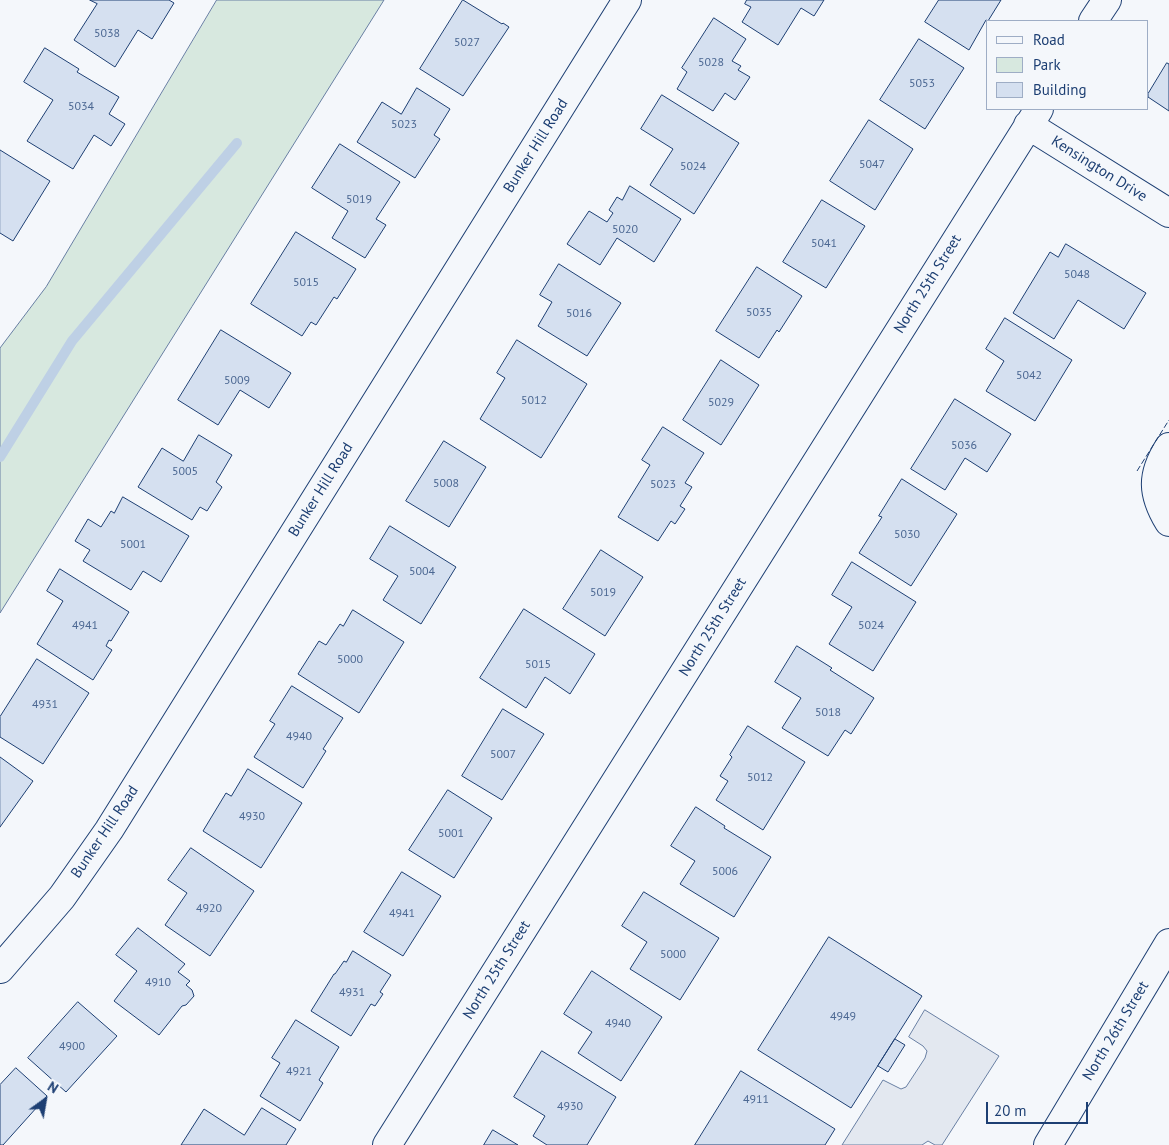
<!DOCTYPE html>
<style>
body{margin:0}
#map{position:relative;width:1169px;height:1145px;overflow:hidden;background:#f4f7fb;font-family:"PT Sans",sans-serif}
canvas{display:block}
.legend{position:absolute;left:986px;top:20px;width:162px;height:90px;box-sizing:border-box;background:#f4f7fb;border:1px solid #9eadc5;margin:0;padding:6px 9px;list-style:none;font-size:15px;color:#1d3f73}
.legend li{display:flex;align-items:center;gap:10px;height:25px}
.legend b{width:25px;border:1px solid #9eadc5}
.north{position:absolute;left:20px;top:1075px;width:50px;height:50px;-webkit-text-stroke:4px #f4f7fb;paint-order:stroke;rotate:32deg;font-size:14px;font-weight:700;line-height:20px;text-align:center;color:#1d3f73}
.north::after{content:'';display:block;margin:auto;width:18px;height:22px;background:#1d3f73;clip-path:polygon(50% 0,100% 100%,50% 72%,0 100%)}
.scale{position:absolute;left:986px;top:1102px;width:102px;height:22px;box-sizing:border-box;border:2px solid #1d3f73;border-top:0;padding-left:6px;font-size:15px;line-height:18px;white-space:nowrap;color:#1d3f73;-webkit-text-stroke:4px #f4f7fb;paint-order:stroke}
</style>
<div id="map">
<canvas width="1169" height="1145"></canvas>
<ul class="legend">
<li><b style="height:6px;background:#f4f7fb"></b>Road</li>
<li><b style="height:14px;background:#d7e8df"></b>Park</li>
<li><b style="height:14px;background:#d5e0f0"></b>Building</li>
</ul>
<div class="north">N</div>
<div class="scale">20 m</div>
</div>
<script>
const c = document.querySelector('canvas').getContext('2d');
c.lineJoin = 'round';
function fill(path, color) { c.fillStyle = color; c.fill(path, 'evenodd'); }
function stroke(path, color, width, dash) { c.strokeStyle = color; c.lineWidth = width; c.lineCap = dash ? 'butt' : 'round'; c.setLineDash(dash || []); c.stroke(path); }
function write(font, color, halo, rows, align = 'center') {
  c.font = font + ' "PT Sans",sans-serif'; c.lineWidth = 4; c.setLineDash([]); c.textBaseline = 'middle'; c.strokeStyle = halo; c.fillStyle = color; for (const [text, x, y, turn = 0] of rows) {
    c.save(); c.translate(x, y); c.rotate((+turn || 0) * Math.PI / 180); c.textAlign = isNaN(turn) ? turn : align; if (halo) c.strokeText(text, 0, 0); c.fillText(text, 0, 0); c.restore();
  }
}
const green = new Path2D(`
 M217,0H384L0,613V348L46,287Z`);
const parking = new Path2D(`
 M925,1010L999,1056L942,1145H935L928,1141L922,1145H842L883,1080L901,1089L906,1087L925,1058L927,1051L923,1046L909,1037Z`);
const stream = new Path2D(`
 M0,457L72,341L237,143`);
const building = new Path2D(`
 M90,0H169L174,3L152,39L138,30L115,67L74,40L97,4Z
 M463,0L502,24L503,23L509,27L463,96L420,69Z
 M747,0H824L814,16L801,8L778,45L742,22L751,7L745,4Z
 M939,0H1001L988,21L986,20L969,50L925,22Z
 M714,18L746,39L732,61L741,66L738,70L750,77L735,100L725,93L713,111L677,89L687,72L682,68Z
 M919,39L964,68L925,129L880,100Z
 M45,48L79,69L77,72L119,97L109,114L125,124L111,146L94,135L73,169L27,141L53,100L24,82Z
 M1167,63L1169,64V111L1148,97V94Z
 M417,88L450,109L434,135L440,139L415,178L357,142L382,102L401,114Z
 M662,95L739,143L694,214L650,185L673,149L641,129Z
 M869,120L913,149L875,210L830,181Z
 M340,144L400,182L376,219L386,225L365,258L332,238L348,211L312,188Z
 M0,150L50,181L13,241L0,233Z
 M630,186L681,219L654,262L617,238L600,265L567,244L589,211L607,222L613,213L609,210L617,197L622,200Z
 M822,200L865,226L826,288L783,262Z
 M296,232L356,269L337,299L334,297L316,325L311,322L302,336L251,304Z
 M1066,244L1146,293L1124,329L1078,300L1054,339L1013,313L1050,252L1058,257Z
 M559,264L621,303L587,356L538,326L552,302L540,295Z
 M757,267L802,296L779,332L777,330L759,358L716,331Z
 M1005,318L1072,360L1035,421L986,391L1004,361L986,349Z
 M221,330L291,373L269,408L240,390L218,425L178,400Z
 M517,340L587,384L541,458L480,419L505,378L497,373Z
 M721,360L759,385L721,445L683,420Z
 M955,399L1011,434L987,472L965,458L945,490L911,469Z
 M663,427L704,453L685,483L692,487L680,506L685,509L675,524L671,521L658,541L618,517L650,465L642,460Z
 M199,435L232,455L216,482L222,487L207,511L200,507L192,520L138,487L162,448L183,461Z
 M444,441L486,467L449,527L406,501Z
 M902,479L957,514L911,586L859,553L882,517L879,516Z
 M123,497L189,536L161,582L143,571L131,590L83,561L90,550L75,541L88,519L101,527L111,511L114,513Z
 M390,526L456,567L421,624L383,600L398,576L370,559Z
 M601,550L643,577L605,636L563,609Z
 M852,562L916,602L873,671L829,644L852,607L832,595Z
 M60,569L129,612L111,641L109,640L106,646L112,650L93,680L37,644L63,601L47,591Z
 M524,609L595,654L570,694L545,677L526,708L480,678Z
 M353,610L404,642L359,713L298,674L319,641L326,645L340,624L343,626Z
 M797,646L832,668L830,670L874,698L851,734L845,730L828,756L782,728L801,698L775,682Z
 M37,659L89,693L43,764L0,737V717Z
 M292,686L343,718L323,749L326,751L303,788L254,757L275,724L270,721Z
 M503,709L544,734L502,800L462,776Z
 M748,726L805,762L763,830L716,800L728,781L720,776L732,757L730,755Z
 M0,757L33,781L0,827Z
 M248,769L302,803L261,868L203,831L226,793L231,796Z
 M448,790L492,818L454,878L409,850Z
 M696,807L725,826L724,828L771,857L734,917L680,884L695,861L671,846Z
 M191,848L254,891L210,956L165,925L187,893L168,880Z
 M402,872L441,896L403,956L364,932Z
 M644,892L719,938L680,1000L630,969L647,942L622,926Z
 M138,928L185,964L178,972L190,981L186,985L192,990L194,996L186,1005L182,1006L159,1035L114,1001L137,971L116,955Z
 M829,937L922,996L851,1108L758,1050Z
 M353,951L391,975L380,992L383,994L375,1006L371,1004L351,1036L311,1011L334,974H335L344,961L346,962Z
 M592,971L662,1017L621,1081L578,1053L592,1032L564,1014Z
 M78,1002L117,1036L66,1092L28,1058Z
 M296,1020L339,1047L319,1080L323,1083L300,1121L260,1096L280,1063L272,1058Z
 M895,1039L905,1045L888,1072L878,1066Z
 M542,1051L616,1097L587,1145H547L533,1136L545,1116L514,1097Z
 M16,1068L47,1096L3,1145H0V1085Z
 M741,1071L835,1129L825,1145H695Z
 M262,1108L296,1129L286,1145H181L204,1109L244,1135Z
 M493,1130L518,1145H484Z`);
const minor = new Path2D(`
 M1093,21L1107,0
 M1028,125L1169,213
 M1169,447C1151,475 1152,494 1169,522
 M0,969L62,897L109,830L627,0
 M387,1145L1039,109
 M1048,1145L1169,943`);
const fence = new Path2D(`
 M1137,471L1169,420`);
const numberNames = [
 ["5038",107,34],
 ["5027",467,43],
 ["5028",711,63],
 ["5053",922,84],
 ["5034",81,107],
 ["5023",404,125],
 ["5047",872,165],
 ["5024",693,167],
 ["5019",359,200],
 ["5020",625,230],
 ["5041",824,244],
 ["5048",1077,275],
 ["5015",306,283],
 ["5035",759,313],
 ["5016",579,314],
 ["5042",1029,376],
 ["5009",237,381],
 ["5012",534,401],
 ["5029",721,403],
 ["5036",964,446],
 ["5005",185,472],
 ["5008",446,484],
 ["5023",663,485],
 ["5030",907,535],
 ["5001",133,545],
 ["5004",422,572],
 ["5019",603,593],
 ["4941",85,626],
 ["5024",871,626],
 ["5000",350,660],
 ["5015",538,665],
 ["4931",45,705],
 ["5018",828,713],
 ["4940",299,737],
 ["5007",503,755],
 ["5012",760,778],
 ["4930",252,817],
 ["5001",451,834],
 ["5006",725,872],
 ["4920",209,909],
 ["4941",402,914],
 ["5000",673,955],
 ["4910",158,983],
 ["4931",352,993],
 ["4949",843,1017],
 ["4940",618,1024],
 ["4900",72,1047],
 ["4921",299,1072],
 ["4911",756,1100],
 ["4930",570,1107]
];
const streetNames = [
 ["Bunker Hill Road",536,146,-58],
 ["Kensington Drive",1099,169,32],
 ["North 25th Street",928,284,-58],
 ["Bunker Hill Road",321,490,-58],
 ["North 25th Street",713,627,-58],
 ["Bunker Hill Road",105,832,-56],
 ["North 25th Street",497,970,-58],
 ["North 26th Street",1116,1031,-59]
];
fill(green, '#d7e8df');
stroke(green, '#687fa3', 1);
fill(parking, '#e3e8f0');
stroke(parking, '#687fa3', 1);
stroke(stream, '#bed0e5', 10);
fill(building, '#d5e0f0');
stroke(building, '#1d3f73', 1);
stroke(minor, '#1d3f73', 30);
stroke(minor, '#f4f7fb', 28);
stroke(fence, '#1d3f73', 1, [6, 2.5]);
write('12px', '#4b6792', null, numberNames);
write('15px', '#1d3f73', '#f4f7fb', streetNames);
</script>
